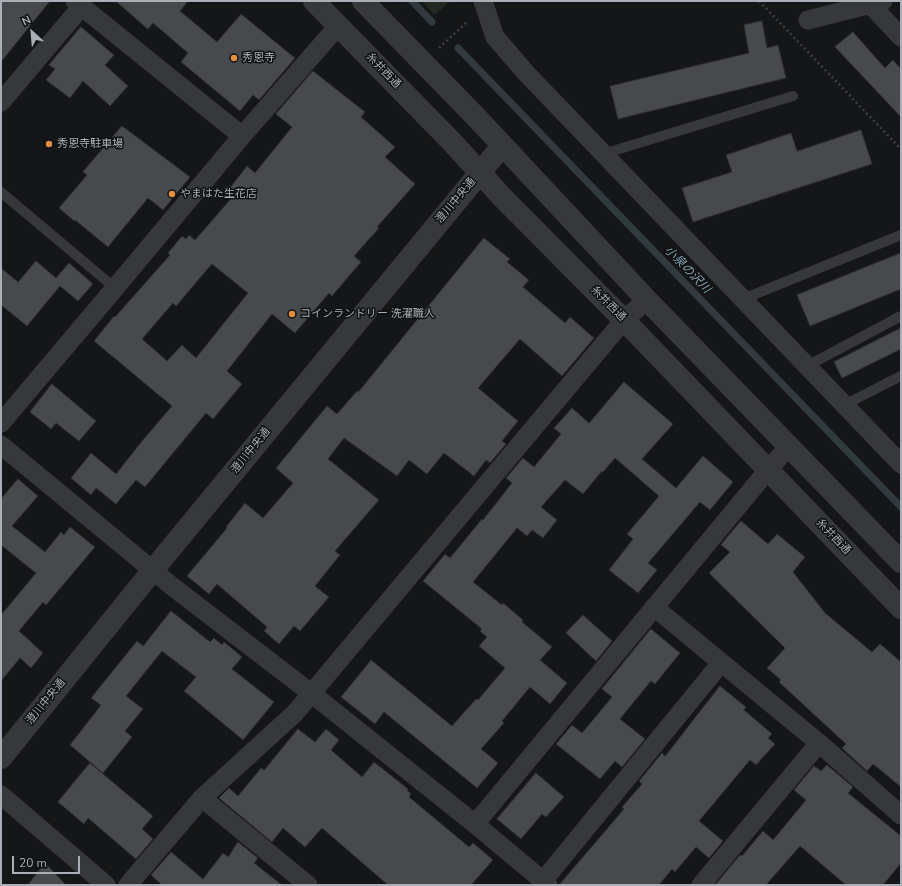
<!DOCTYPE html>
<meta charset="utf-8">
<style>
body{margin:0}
#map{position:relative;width:902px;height:886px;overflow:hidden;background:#151617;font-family:"Nunito Sans",sans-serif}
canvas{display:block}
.frame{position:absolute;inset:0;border:2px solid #a8afb6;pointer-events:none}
.north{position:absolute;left:12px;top:12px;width:40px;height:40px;-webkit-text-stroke:3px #101112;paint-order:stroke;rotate:334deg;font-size:11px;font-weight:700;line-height:16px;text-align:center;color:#a8afb6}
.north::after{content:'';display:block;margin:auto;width:14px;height:18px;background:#a8afb6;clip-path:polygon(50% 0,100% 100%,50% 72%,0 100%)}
.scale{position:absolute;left:12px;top:856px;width:68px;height:18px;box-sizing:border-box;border:2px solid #a8afb6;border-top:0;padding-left:5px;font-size:12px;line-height:14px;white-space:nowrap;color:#a8afb6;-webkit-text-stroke:3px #101112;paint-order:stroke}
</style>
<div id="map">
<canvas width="902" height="886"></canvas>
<div class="frame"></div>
<div class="north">N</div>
<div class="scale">20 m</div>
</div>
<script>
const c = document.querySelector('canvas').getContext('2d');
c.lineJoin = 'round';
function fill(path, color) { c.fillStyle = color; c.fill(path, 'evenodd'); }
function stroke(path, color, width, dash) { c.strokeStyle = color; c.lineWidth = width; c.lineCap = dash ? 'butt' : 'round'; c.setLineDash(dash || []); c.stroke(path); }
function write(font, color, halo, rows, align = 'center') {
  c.font = font + ' "Nunito Sans","Noto Sans JP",sans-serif'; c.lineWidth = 3; c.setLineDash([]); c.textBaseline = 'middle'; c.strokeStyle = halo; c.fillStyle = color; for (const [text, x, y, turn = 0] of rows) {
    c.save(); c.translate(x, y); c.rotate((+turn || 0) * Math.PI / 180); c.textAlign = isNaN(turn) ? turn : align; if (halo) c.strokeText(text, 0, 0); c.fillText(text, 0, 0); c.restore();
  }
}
const green = new Path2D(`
 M422,1H451L434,15Z`);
const stream = new Path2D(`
 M412,1L432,22
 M458,48L901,507`);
const building = new Path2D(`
 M1,1H50L1,62Z
 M116,1H188L180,11L217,42L241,14L295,58L259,100L253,95L240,111L181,62L188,53L153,23L148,29Z
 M762,21L767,48L778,45L786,78L618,119L610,86L749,53L744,25Z
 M81,27L114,55L105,65L128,86L110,106L83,81L70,98L46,80L55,69L49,65Z
 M853,32L885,68L893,60L901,69V117L835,47Z
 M313,71L365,112L361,117L395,147L385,157L415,184L377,227L379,228L354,256L361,262L332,296L329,293L295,333L272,314L227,371L242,384L213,419L206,413L145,487L136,480L116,504L96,488L91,495L71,478L91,453L116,474L143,440L172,406L94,341L114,316L115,317L170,255L168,253L182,236L186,239L189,235L195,240L236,193L229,189L247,166L255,173L292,127L276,114ZM212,264L248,293L196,358L182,345L167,361L142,339L173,303L176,306Z
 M122,126L190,177L163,210L148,198L108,247L75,220L74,221L59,208L87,175L83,172Z
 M861,130L872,164L693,222L682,188L732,172L726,155L791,133L797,151Z
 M484,238L510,259L507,262L529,280L523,287L565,323L570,317L594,338L562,376L520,339L478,388L518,421L502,441L506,444L490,463L486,460L474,476L444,453L427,474L409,460L397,476L344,438L328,459L379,500L335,551L340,555L315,586L329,597L300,631L294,626L279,644L264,631L267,627L217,584L209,594L187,576L227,528L226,527L245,503L263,518L293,483L276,468L327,406L337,414L357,391L358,392Z
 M901,253V289L810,326L797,295Z
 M36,261L56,278L69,263L93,284L78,301L60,286L27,326L1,305V268L18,282Z
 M901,328V349L842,378L834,362Z
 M624,382L673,424L642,459L676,488L703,456L733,482L710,510L700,502L648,563L657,570L638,593L609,570L633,539L627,534L659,496L615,458L603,472L602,471L583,494L565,480L541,507L557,520L543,538L532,530L527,536L517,528L473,582L502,605L503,603L523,620L522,622L552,647L540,660L567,683L550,704L530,687L502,721L504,723L481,749L498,763L477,788L384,712L375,724L341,697L371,660L452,726L476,699L478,700L505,668L479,646L487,637L480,631L482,629L423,581L445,554L450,558L482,519L483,520L512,483L506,478L523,458L534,467L561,434L554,428L572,408L589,423Z
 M52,384L96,421L79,441L56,423L51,429L30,412Z
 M18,479L38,496L12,526L45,552L61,532L64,535L70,527L95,547L46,605L43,602L19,631L43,653L31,668L20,658L1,681V615L36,573L1,545V499Z
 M741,521L768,544L777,534L805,557L793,572L825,613L872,652L880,644L901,662V787L873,764L867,771L842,748L846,744L779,682L781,680L767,668L785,648L709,573L730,552L721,545Z
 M171,611L210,642L214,638L222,645L224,642L242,657L232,669L274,702L243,740L184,691L196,677L162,651L126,696L143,709L125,731L132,737L103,773L70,745L101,705L91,698L137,641L143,646Z
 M583,615L612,641L596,661L566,633Z
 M651,629L680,653L655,684L651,681L620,719L645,739L622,767L615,761L600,779L556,744L572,725L582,733L612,697L602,689Z
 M720,686L746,707L744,710L772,734L768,738L775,744L756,765L750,760L699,821L723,841L709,858L696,847L675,872L672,869L659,885H559L624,809L622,807L642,784L639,781L662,753L665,756Z
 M298,729L315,742L326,729L339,740L331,750L362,777L374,762L408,789L407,790L411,794L409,797L469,847L473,843L493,860L471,885H388L322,828L305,847L283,828L272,842L219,798L229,788L238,796L261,768L264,770Z
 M90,763L153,816L142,829L153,839L136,859L88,818L84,824L58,802Z
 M827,765L853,787L848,793L901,836V863L883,885H846L800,846L766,885H715L740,855L742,856L763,831L773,840L806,800L794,790L814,766L821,771Z
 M536,773L564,797L546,817L542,814L521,839L497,819Z
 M238,842L258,858L254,863L282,885H162L151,875L171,852L203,879L223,853L228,857Z
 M45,863L66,885H28Z`);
const path = new Path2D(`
 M759,1L901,149
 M439,48L468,21`);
const service = new Path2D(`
 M603,154L793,96
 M1,192L115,288
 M743,299L901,235
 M807,366L901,316
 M844,405L901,376`);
const minor = new Path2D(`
 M75,1L242,136
 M483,1L495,37L526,73L901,464
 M870,4L901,37
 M808,20L883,1
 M1,102L82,6
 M1,423L115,288L242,136L338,26
 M1,445L173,587L311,693L475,824L548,885
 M654,607L819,743L901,815
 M1,795L106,885
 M202,798L308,885
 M475,824L768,470L789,446
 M543,881L721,663
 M128,885L202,798L295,713L624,320L647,300
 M701,885L819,743`);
const tertiary = new Path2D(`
 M314,1L452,142L503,198L624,320L901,608
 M363,1L477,118L647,300L901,562
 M1,758L153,570L502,146`);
const markers = [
 [234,58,4,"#e19043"],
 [49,144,4,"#e19043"],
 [172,194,4,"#e19043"],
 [292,314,4,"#e19043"]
];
const poiNames = [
 ["秀恩寺",242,58],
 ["秀恩寺駐車場",57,144],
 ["やまはた生花店",180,194],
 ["コインランドリー 洗濯職人",300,314]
];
const streetNames = [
 ["糸井西通",383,71,46],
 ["澄川中央通",456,201,-50],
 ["糸井西通",608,304,45],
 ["澄川中央通",251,451,-51],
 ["糸井西通",833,537,46],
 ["澄川中央通",46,702,-51]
];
const waterNames = [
 ["小泉の沢川",687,270,46]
];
fill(green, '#222922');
stroke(stream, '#303a3f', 7);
fill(building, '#47494c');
stroke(building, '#2f3033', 1);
stroke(path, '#3d3f42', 2.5, [2, 3]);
stroke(service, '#37383b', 10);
stroke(minor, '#37383b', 19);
stroke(tertiary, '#37383b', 22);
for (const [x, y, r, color] of markers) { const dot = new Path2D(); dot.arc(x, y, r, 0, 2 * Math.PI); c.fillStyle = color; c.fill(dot); stroke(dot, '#101112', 1.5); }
write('11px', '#a8afb6', '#101112', poiNames, 'left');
write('11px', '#a8afb6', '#101112', streetNames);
write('italic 12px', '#82a1ae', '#101112', waterNames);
</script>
